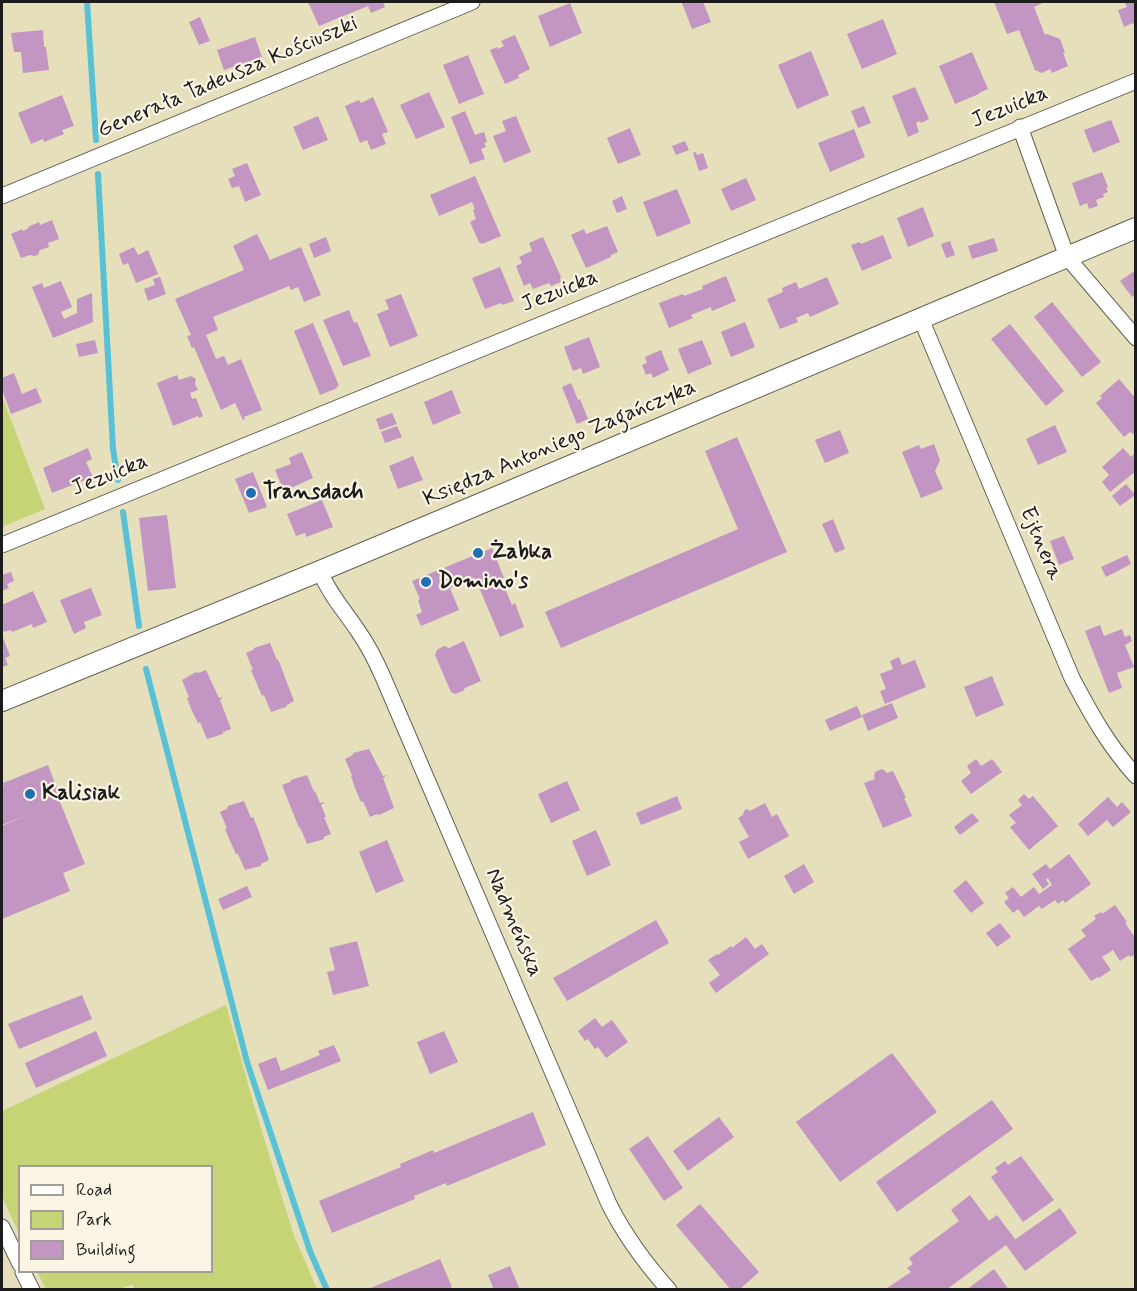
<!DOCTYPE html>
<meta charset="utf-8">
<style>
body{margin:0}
#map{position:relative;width:1137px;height:1291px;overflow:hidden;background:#e5dfbb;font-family:Mynerve,sans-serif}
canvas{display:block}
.frame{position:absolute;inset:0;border:3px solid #1c1c1c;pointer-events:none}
.legend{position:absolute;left:18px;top:1165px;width:195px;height:108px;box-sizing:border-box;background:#fcf5e5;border:2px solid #a29e95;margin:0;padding:8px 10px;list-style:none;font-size:18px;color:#1c1c1c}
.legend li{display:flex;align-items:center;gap:12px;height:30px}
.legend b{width:30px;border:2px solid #a29e95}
</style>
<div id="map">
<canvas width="1137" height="1291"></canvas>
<div class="frame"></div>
<ul class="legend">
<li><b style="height:8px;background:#fff"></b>Road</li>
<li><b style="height:16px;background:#c6d476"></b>Park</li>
<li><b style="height:16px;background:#c295c2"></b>Building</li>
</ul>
</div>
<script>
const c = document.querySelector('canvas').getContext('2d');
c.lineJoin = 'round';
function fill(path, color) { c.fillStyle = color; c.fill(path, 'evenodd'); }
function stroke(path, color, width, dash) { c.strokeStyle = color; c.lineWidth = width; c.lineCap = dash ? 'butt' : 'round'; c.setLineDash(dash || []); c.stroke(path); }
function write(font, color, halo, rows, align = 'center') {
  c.font = font + ' Mynerve,sans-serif'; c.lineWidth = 4.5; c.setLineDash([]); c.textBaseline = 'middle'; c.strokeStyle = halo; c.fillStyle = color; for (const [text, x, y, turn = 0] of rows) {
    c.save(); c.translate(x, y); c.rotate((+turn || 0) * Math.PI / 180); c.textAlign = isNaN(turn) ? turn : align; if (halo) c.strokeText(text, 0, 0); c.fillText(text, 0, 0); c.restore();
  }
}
const green = new Path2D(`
 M2,396L45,509L2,527Z
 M226,1005L255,1109L294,1236L317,1289L135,1290L133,1284L121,1289H46L37,1272H212V1166H20L19,1234L2,1196V1111Z`);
const stream = new Path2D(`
 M87,2L96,140
 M98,174L113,449L118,480
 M123,512L139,626
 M146,669L247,1062L310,1251L327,1290`);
const building = new Path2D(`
 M308,2H383L385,7L371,13L368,6L319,26Z
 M685,2H703L711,22L692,29L682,3Z
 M994,2H1043V3L1034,7L1045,35L1047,34L1060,39L1065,52L1063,53L1068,66L1052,73L1050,69L1042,73L1035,70L1019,30L1007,34Z
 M1129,2H1136V28L1133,23L1124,27L1118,10L1127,7L1125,3Z
 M570,3L582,33L550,47L538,16Z
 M200,17L210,41L199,45L189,22Z
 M883,19L897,54L862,69L847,34Z
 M43,30L44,47H46L49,70L23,73L21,52H14L11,33Z
 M515,35L530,69L518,75L519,78L505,84L490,50L497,47L498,49L504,46L501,41Z
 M255,37L262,57L224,70L217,50Z
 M811,51L829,95L797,109L778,65Z
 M972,52L988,89L979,93V94L955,104L939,66Z
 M468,55L484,94L459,104L443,65Z
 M915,87L929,119L921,123L920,121L916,123L919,132L908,137L892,96Z
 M429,92L445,127L416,139L400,105Z
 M62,95L74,126L62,130L64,134L44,142L43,139L31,144L18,113Z
 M373,97L388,132L382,134L386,144L371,150L367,140L360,143L345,106L359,100L361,103Z
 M864,106L871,123L858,128L851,111Z
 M465,111L475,135L484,132L487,142L484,143L486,147L481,149L485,159L470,164L451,117Z
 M318,116L328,140L303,150L293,127Z
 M516,116L531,152L504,163L493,136L506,131L502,121Z
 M1111,120L1120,142L1093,153L1084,130Z
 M630,128L641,155L618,164L607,138Z
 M854,129L865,157L830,172L818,143Z
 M685,141L689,150L676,155L672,146Z
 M696,152L697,155L703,153L708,168L699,171L693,153Z
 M247,163L261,195L245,202L239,186L232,188L228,179L235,176L232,169Z
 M1102,172L1108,187L1106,188L1108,192L1103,194L1104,197L1096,200L1098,206L1089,209L1087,203L1080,206L1072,183Z
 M475,176L501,236L482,244L479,242L470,222L476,219L473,210L475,209L472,202L439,216L430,195Z
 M746,178L756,200L731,211L721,189Z
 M677,189L691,223L657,237L643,202Z
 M622,196L627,209L617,213L612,201Z
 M923,207L934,236L908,247L897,218Z
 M52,220L59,239L48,243L49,247L40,250L38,255L34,256L30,255L21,258L11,234L22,229L23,231L29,228L28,227L39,222L40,225Z
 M607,226L618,252L611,255V257L586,268L571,235L584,229L586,234Z
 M257,234L270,260L301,247L321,295L304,302L298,287L291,290L289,286L213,317L218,330L206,335L216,359L224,356L228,365L241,359L262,410L244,417L245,419L243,420L235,403L221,410L194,347L192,348L187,336L191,335L175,299L244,270L233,246Z
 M883,235L892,258L862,271L851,245L860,242L861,244Z
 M326,237L331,251L314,258L309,244Z
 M543,237L561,277L560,278L561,282L551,286L549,283L533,289L530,283L524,286L516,266L522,263L519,257L532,251L529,243Z
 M994,238L998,251L972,259L968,246Z
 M950,241L955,255L946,258L941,244Z
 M134,247L138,255L148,250L158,274L136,283L128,263L123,265L119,254Z
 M500,267L514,301L502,305L501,303L485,309L472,278Z
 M1136,270V294L1132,297L1120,281Z
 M726,276L736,301L712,311L711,307L691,315L693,318L669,328L659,303L683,294L684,296L703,289L702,286Z
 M160,277L166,294L148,301L144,289L155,285L153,279Z
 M827,277L839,304L810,317L808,313L796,318L798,322L780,329L767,299L783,292L782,288L796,282L799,289Z
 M61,281L72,307L61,312L64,319L77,313V299L92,293L93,322L53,338L32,287L42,283L44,288Z
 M401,294L418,336L390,347L377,314L389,309L385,300Z
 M1052,302L1101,362L1082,377L1034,317Z
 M349,310L354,323L357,322L371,356L343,366L323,320Z
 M745,322L755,347L731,357L721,332Z
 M313,323L339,386H337V388L320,395L294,331Z
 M1010,324L1064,391L1046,406L991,339Z
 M589,337L600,367L583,374L581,368L573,371L564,347Z
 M95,340L98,353L79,357L76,344Z
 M702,340L712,364L688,374L678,349Z
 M661,350L669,370L653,378L651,373L646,375L642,365L647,363L645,357Z
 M14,373L22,394L36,388L42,402L11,414L2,389V378Z
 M177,375L179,380L191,376L196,379L195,384L198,390L190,393L192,399L196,398L203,416L199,418L198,416L173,426L157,383Z
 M1119,379L1136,399V432L1133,434L1130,432L1124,437L1096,403L1102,398L1100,396Z
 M571,383L578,400L580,399L588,419L577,424L562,387Z
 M452,390L461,413L433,425L424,402Z
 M392,413L397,424L380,430L376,419Z
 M1055,425L1067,452L1038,465L1026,439Z
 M397,426L402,437L385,443L381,432Z
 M840,430L849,453L825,463L815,440Z
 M737,437L787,552L561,648L545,612L738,529L705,451Z
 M934,444L940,460L935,471L943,489L921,498L902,452L919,445L921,449Z
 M88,448L92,459L86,462L93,477L52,493L43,468Z
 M1123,448L1131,457L1134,454L1136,455V471L1110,492L1102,482L1109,475L1102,467Z
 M302,452L313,478L284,491L275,470L291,464L289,458Z
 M413,456L423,480L398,489L389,466Z
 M253,472L267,507L249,513L235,479Z
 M1126,484L1135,495L1120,506L1112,496Z
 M322,500L333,527L306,537L305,533L296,536L287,514Z
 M167,515L176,588L148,591L139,518Z
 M833,519L845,549L835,553L822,524Z
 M1064,536L1074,559L1059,565L1050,541Z
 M492,548L504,578L501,579L512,605L515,603L524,627L500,637L475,578L450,588L459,610L421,626L416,615L422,612L418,600L420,599L412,581Z
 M1127,555L1131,564L1106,577L1101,567Z
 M11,572L14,581L7,584L9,588L2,591V575Z
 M91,588L102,615L84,622L86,628L74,634L60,600Z
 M33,591L47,622L33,628L32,624L12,632L11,630L4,632L2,626V605Z
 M1100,625L1104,636L1122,629L1125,637L1130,635L1132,641L1125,645L1134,667L1117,673L1122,688L1109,693L1085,631Z
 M2,635L10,656L5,658L8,665L2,667Z
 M464,641L481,681L465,688L463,691L455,694L451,692L435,655L437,650L444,646L449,648Z
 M270,643L277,660L278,659L294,701L287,705L286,707L271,712L264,695L262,696L251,670H253L246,653L253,650L254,648Z
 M899,657L902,665L915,660L926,687L885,704L880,691L886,689L880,674L893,669L890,661Z
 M206,670L219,698L223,697L220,700L231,729L223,732V734L207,739L200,722L198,723L192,711L187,698L189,697L182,680L196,672L198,673Z
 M992,676L1004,705L976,717L964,687Z
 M892,703L898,718L868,731L862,715Z
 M857,706L862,717L830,731L825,720Z
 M369,749L383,776L387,775L383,778L394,808L379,815L377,814L370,817L363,801L361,802L355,788L351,776L352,775L345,759L353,755V753Z
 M976,759L981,766L992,759L1002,772L971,794L961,781L971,773L967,766Z
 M48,765L62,801L60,802L85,864L63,873L70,891L2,919V826L25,816L2,825V786L4,785L3,783Z
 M882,769L885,771L887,773L893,771L906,798H904L912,816L883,828L864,783L875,779L874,776L875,772Z
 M307,775L314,792L315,791L320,803L325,802L321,805L326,817H324L331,834L324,837V839L307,844L300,827L299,828L282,785L290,782L291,780Z
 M567,781L580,810L551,823L538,794Z
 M1024,794L1029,799L1033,796L1058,826L1029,850L1010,827L1016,823L1009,815L1022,805L1018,800Z
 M677,796L682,809L641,825L636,813Z
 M1108,797L1117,807L1122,802L1131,812L1113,827L1107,820L1088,836L1078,824Z
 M244,801L251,818L253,817L258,829L269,860L261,864V866L245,870L238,854H236L230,841L225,829L227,828L220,812L227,809L228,806Z
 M765,803L772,817L777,814L789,836L748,859L739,842L749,837L738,818L743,815L744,811L747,809L750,811Z
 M972,813L979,821L960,835L954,827Z
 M596,830L611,865L587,876L572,841Z
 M387,840L404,881L376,893L359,852Z
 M1069,854L1091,884L1065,903L1063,900L1058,904L1055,900L1042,909L1039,906L1024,917L1018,909L1013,913L1004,902L1009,898L1005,893L1013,887L1021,897L1034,887L1039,894L1052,885L1048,878L1046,880L1049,884L1043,889L1032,874L1046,864L1050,869Z
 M804,864L814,882L794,894L784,876Z
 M966,880L984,903L971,913L953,891Z
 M247,886L252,897L223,910L218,899Z
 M1115,905L1127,922L1125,923L1136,939V954L1130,957L1129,955L1120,961L1113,950L1102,957L1111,970L1099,978L1098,977L1091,981L1068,949L1086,936L1081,930L1096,919L1094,916L1101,912L1102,914Z
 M656,920L669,943L567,1001L553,978Z
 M1000,923L1011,937L997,947L986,933Z
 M746,937L755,949L762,944L769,954L716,993L709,983L720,975L708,960L717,954L718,955L731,946L732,948Z
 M357,941L369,986L333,995L327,972L335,970L329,948Z
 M82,995L92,1019L19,1049L8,1024Z
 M595,1018L602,1027L612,1020L628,1042L606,1058L598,1047L595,1049L588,1039L585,1041L578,1031Z
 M96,1031L107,1056L36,1088L25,1063Z
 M444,1031L458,1062L430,1074L417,1042Z
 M334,1045L341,1061L268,1090L258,1064L276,1057L281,1071L320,1055L318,1051Z
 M892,1053L937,1112L840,1182L796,1122Z
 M992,1100L1013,1129L897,1212L876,1182Z
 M533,1112L546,1145L447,1186L446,1183L414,1196L415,1199L332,1233L319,1201L401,1167L400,1164L433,1150L434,1153Z
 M719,1117L734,1137L688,1171L673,1151Z
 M648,1136L683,1188L664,1201L629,1149Z
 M1021,1156L1054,1200L1023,1222L991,1177L998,1172L995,1168L1005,1161L1008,1165Z
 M970,1195L989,1221L997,1215L1015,1239L1010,1243L1060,1208L1077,1233L1025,1271L1006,1245L946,1290H884L911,1272L907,1268L913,1264L909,1258L959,1221L951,1210Z
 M700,1204L759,1272L739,1290H731L676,1225Z
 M440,1259L452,1287L446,1290H366Z
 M510,1266L520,1290H494L488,1275Z
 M994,1269L1009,1290H966Z`);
const minor = new Path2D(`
 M1020,127L1067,257L1136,338
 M2,196L472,2
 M921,319L1072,678C1091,714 1108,745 1136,776
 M2,545L1136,81
 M320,571C329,594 345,611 358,631C368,645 376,661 383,677L609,1204C625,1236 645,1263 669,1290
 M2,1227L20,1264
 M23,1272L32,1290`);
const tertiary = new Path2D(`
 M2,701L320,571L1136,228`);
const markers = [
 [251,493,6,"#1f6fb2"],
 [478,553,6,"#1f6fb2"],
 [426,582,6,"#1f6fb2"],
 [30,794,6,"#1f6fb2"]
];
const streetNames = [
 ["Generała Tadeusza Kościuszki",228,78,-23],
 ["Jezuicka",1010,108,-22],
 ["Jezuicka",560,292,-22],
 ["Księdza Antoniego Zagańczyka",560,444,-23],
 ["Jezuicka",110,476,-22],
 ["Ejtnera",1040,544,67],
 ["Nadmeńska",513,923,67]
];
const poiNames = [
 ["Transdach",263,493],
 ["Żabka",490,553],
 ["Domino's",438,582],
 ["Kalisiak",42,794]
];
fill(green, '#c6d476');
stroke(stream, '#59c1d5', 6);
fill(building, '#c295c2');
stroke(minor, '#626054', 17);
stroke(tertiary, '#626054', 22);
stroke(minor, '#fff', 15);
stroke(tertiary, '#fff', 20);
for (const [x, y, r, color] of markers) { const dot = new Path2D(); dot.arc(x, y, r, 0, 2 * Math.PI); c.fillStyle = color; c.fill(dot); stroke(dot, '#fcf5e5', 2); }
write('22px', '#1c1c1c', '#fcf5e5', streetNames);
write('bold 22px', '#1c1c1c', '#fcf5e5', poiNames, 'left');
</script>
